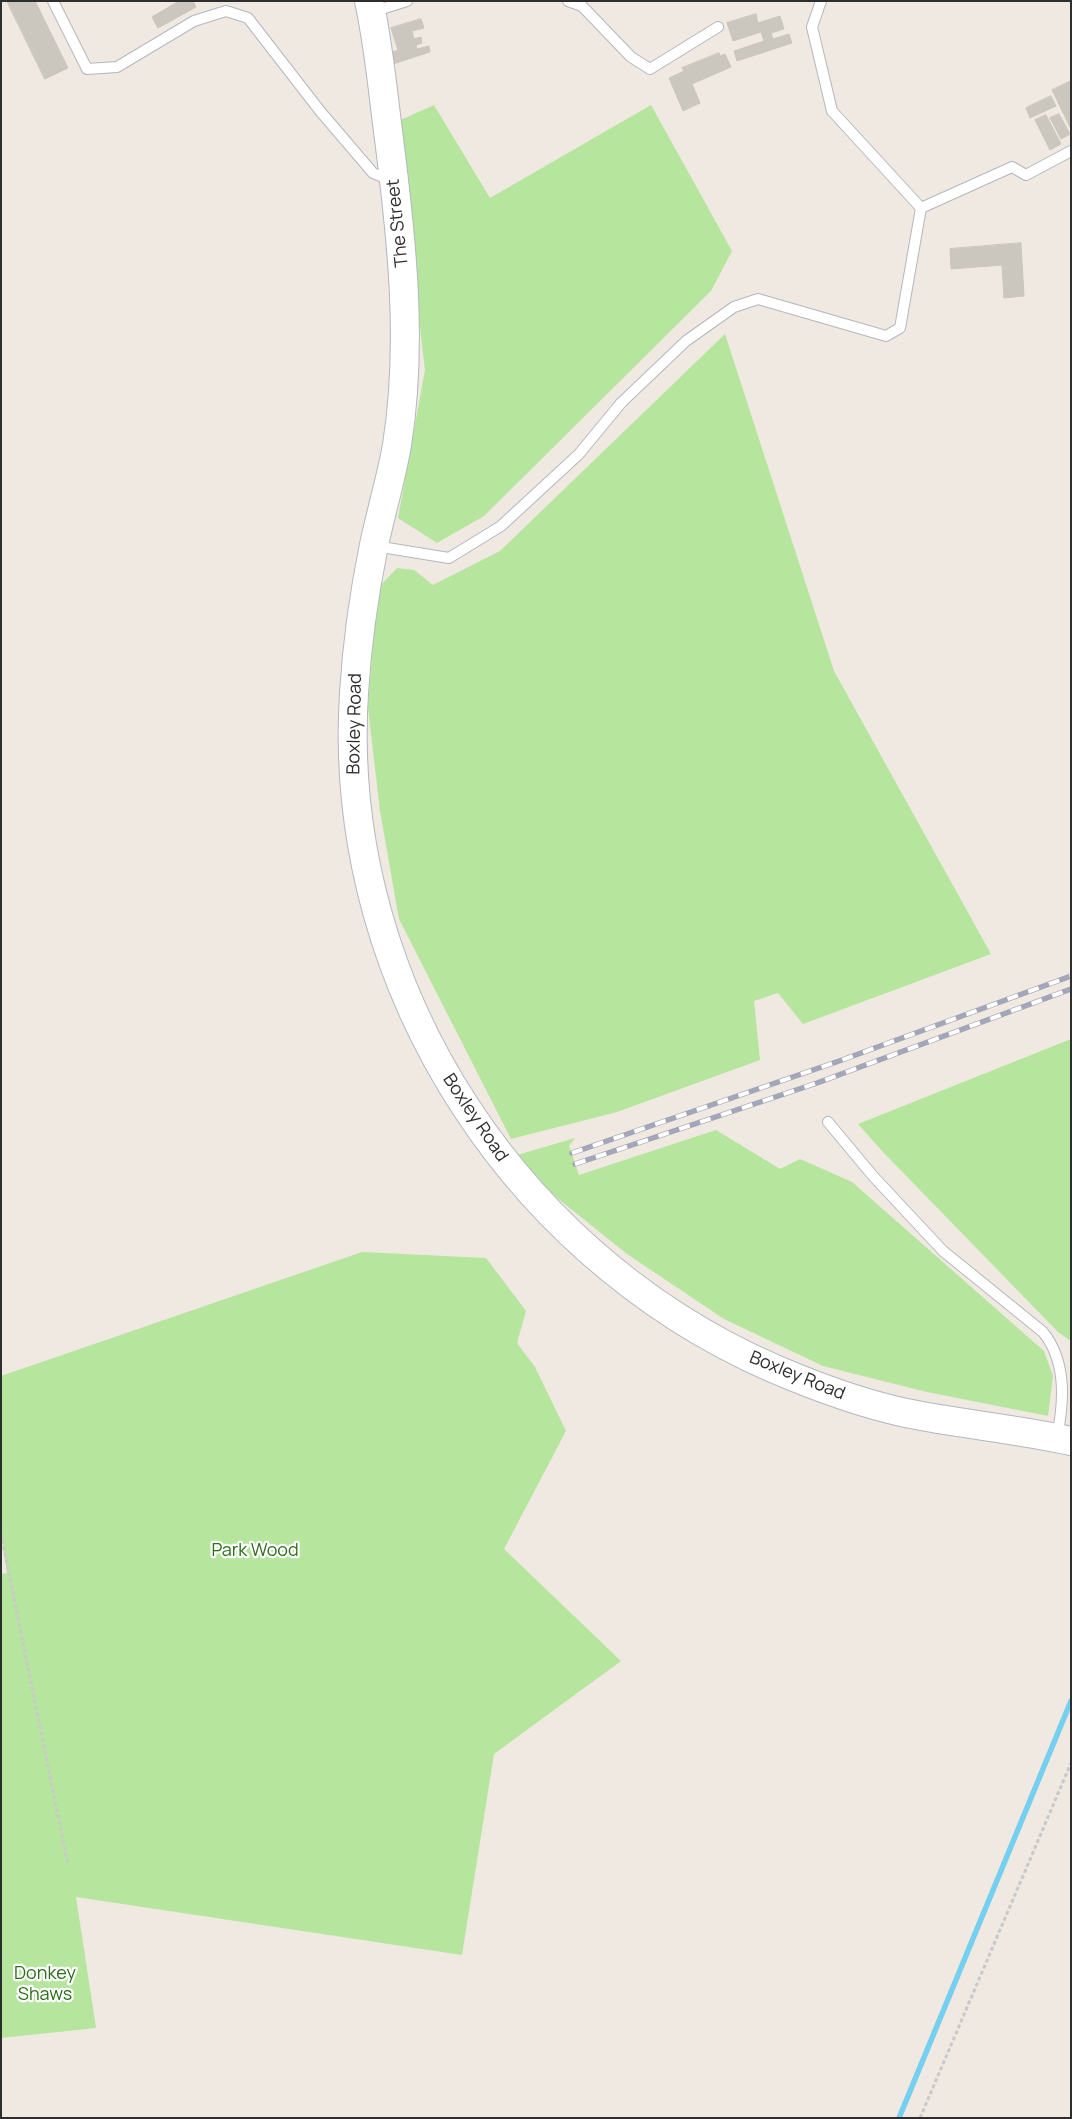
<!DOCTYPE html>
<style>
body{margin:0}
#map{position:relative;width:1072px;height:2119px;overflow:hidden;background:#efe9e1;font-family:Manrope,sans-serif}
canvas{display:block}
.frame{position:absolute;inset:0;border:2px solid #2e2e2e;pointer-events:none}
</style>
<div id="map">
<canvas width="1072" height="2119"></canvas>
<div class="frame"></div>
</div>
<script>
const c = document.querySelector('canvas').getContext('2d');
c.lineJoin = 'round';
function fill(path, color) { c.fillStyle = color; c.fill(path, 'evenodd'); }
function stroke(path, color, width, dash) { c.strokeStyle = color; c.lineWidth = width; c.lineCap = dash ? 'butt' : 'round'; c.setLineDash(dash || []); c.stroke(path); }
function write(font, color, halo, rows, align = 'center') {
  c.font = font + ' Manrope,sans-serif'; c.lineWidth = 4.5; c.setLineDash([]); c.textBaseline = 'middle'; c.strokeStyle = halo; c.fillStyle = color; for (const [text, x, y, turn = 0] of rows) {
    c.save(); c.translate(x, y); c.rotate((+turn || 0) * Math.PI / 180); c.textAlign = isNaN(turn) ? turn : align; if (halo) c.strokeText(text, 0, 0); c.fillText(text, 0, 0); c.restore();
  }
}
const green = new Path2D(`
 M434,105L490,198L651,105L732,251L711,291L484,516L437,543L398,518L425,370L396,122Z
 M725,334L834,671L991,954L803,1024L778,993L754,1001L760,1060L617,1112L511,1139L399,919L380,811L368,708L377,589L397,568L414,570L433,585L500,551Z
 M1071,1039V1341L1058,1332L882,1151L858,1124Z
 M716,1130L780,1169L800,1159L852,1182L1044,1351L1053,1376L1048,1416L927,1392L823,1366L724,1319L627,1254L556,1197L514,1156L575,1138L569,1146L579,1175Z
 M362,1252L486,1258L526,1311L517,1343L535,1367L566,1431L504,1549L621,1661L494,1754L462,1955L76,1897L96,2028L1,2038V1574L7,1573L1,1535V1376Z`);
const stream = new Path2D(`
 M899,2118L1071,1701`);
const building = new Path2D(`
 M7,1H35L68,68L45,79Z
 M193,1L196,7L158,28L152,17L179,1Z
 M756,14L758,23L780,16L784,29L771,33L773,39L789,34L792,43L737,61L734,51L764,41L761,32L733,41L727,23Z
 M421,19L424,28L412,31L414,39L421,37L422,43L416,45L417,49L429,46L430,52L393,64L390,53L398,50L391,28Z
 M719,53L720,56L725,54L731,67L692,84L700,103L683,111L669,78L684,71L682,68Z
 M1071,81V129L1052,90Z
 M1051,96L1056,106L1030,118L1026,108Z
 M1059,114L1070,134L1061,139L1050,118Z
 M1046,115L1061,144L1050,150L1035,120Z
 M1021,243L1024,296L1004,298L1002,265L951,269L950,249Z`);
const path = new Path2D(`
 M1,1534L68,1865
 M920,2118L1071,1763`);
const lane = new Path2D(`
 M53,1L87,69L117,67L194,21L226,11L248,18L320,111L373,173L392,181
 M568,1L582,6L631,57L650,69L718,27
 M821,1L812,27L832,111L921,208
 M372,12L407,1
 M375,546L449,558L501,526L579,454L621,403L686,341L734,307L758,299L886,336L900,328L921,208L1012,167L1026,175L1071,151
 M828,1122L873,1176L943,1251L1043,1332C1067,1362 1064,1402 1057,1437`);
const secondary = new Path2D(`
 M369,1C379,46 383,94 389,139C402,241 413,344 397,445C391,479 381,512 374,545C364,594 357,643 354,693C335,990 523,1272 799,1379C834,1393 869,1405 906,1413C960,1424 1016,1429 1071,1441`);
const rail = new Path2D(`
 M572,1153L842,1060L1071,976
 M575,1164L817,1083L1071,989`);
const streetNames = [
 ["The Street",398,223,-96],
 ["Boxley Road",355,724,-89],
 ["Boxley Road",475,1118,56],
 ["Boxley Road",797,1376,22]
];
const parkNames = [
 ["Park Wood",255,1551],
 ["Donkey",45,1974],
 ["Shaws",45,1995]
];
fill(green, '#b6e59e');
stroke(stream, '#75cff0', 5.5);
fill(building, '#cbc7bf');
stroke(building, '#cbc5ba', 1);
stroke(lane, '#b4b7c1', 12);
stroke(secondary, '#b4b7c1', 30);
stroke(path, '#c9c9c9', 3, [4, 2.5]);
stroke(lane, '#fff', 10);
stroke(secondary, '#fff', 28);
stroke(rail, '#a3a6b8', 5.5);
stroke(rail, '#fff', 4, [11]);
write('18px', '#2e2e2e', '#fff', streetNames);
write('18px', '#2c6e1b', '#fff', parkNames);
</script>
